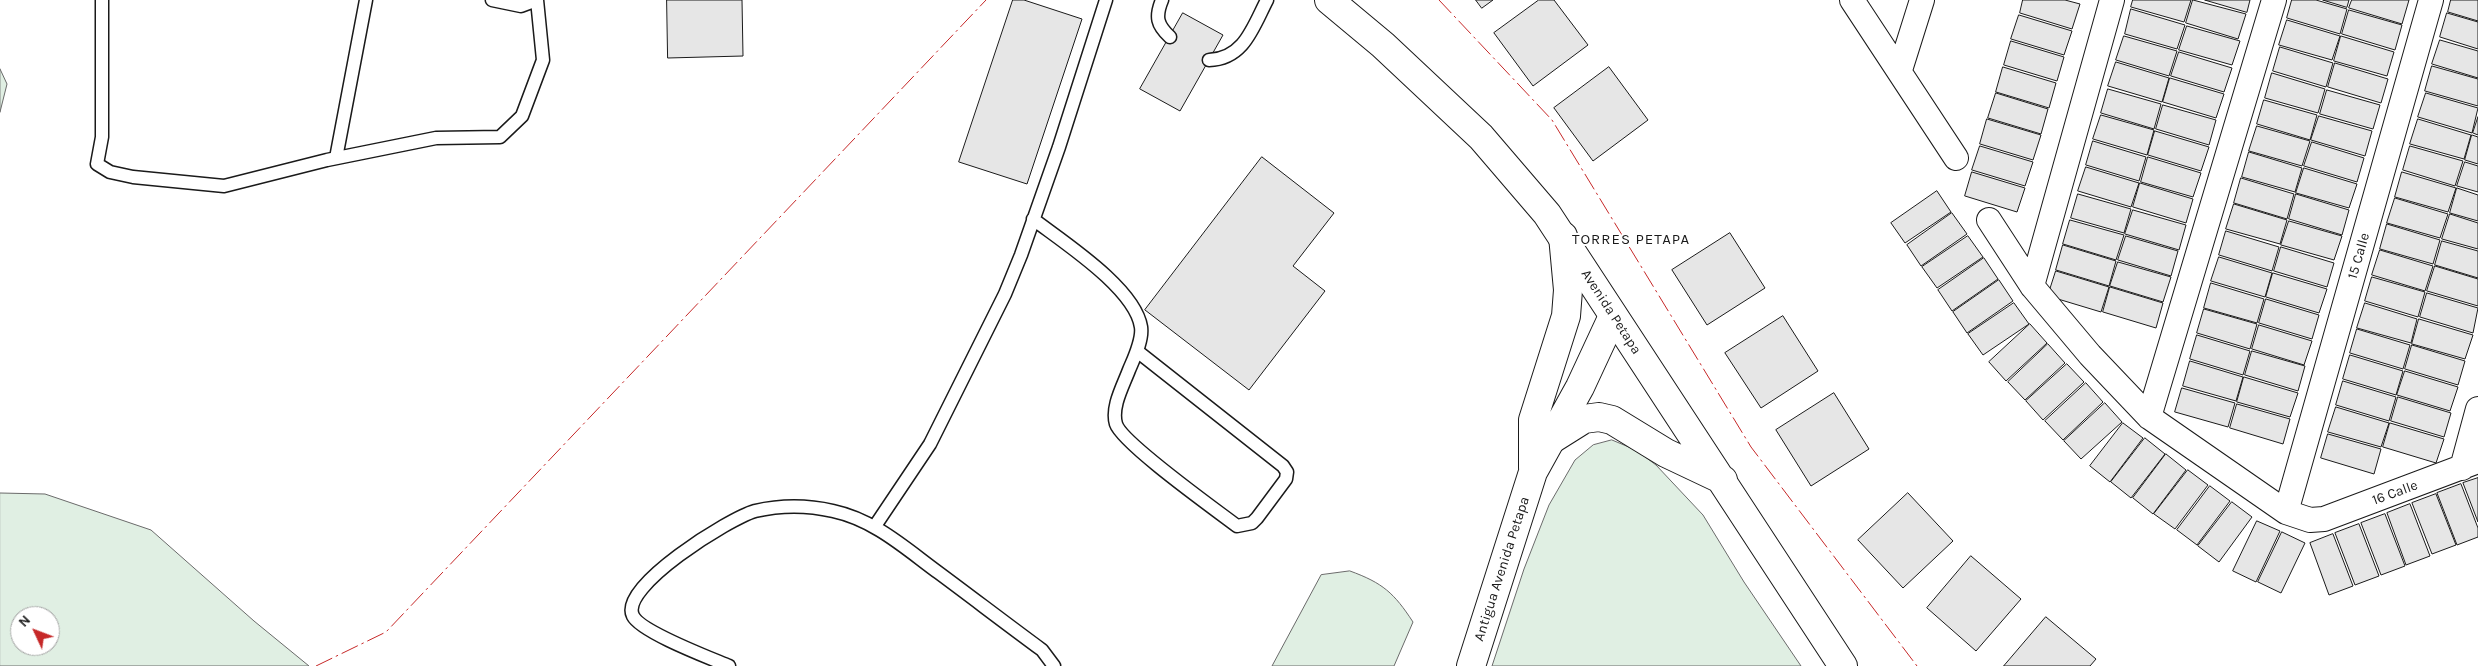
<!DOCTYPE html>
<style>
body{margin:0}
#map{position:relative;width:2478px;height:666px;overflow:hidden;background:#fff;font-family:Karla,sans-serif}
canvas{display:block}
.north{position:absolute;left:10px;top:606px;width:50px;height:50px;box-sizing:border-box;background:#fff;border:1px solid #a3a3a3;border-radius:50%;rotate:313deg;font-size:14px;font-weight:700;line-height:20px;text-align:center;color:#1a1a1a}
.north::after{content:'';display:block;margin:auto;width:18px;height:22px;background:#c62828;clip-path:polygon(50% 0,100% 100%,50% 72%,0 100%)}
</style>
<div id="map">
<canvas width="2478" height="666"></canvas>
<div class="north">N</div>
</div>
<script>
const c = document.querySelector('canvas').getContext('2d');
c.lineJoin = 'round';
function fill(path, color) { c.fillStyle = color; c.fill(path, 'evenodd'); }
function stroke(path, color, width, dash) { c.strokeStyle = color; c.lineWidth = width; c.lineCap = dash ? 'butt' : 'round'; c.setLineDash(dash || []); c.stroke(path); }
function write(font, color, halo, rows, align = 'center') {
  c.font = font + ' Karla,sans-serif'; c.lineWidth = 4; c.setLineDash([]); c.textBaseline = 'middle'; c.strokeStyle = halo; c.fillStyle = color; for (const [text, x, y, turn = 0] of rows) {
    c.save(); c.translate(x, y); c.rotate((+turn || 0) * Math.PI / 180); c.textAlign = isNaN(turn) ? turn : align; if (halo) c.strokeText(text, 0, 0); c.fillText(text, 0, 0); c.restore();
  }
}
const green = new Path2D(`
 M0,69L7,84L0,112Z
 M1612,440L1636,450L1656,465L1703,515L1744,582L1801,666H1492L1524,569L1549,505L1575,460L1593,445Z
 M0,493L45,494L151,530L254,621L309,666H0ZM20,616H50V646H20Z
 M1350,571C1383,583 1394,593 1413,622L1394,666H1272L1321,575Z`);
const building = new Path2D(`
 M667,0H742L743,56L668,58Z
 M1013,0H1024L1082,19L1027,184L959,162Z
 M1476,0H1493L1482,8Z
 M1539,0H1554L1588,45L1533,86L1494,33Z
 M2023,0H2065L2080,4L2072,29L2020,13Z
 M2133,0H2191L2184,22L2131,7Z
 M2193,0L2246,14L2238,39L2186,23Z
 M2205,0H2250L2247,12Z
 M2292,0H2316L2347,9L2340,34L2287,18Z
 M2323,0H2349L2347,7Z
 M2352,0H2409L2402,24L2349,8Z
 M2451,0H2478V21L2448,12Z
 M2131,9L2185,25L2177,49L2125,34Z
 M2349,10L2402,25L2395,50L2342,34Z
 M1183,13L1223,35L1180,111L1140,89Z
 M2447,13L2478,22V49L2440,37Z
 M2019,15L2072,31L2064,55L2011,39Z
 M2287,20L2340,36L2332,60L2279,45Z
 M2187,26L2240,41L2232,65L2179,50Z
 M2124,36L2177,51L2169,76L2116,60Z
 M2341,36L2394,52L2387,76L2334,61Z
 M2440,40L2478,51V78L2432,64Z
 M2011,41L2064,57L2057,81L2004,65Z
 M2280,47L2333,63L2326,87L2273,71Z
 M2179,52L2232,68L2224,92L2171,76Z
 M2116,62L2169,78L2162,102L2108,86Z
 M2335,63L2388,79L2381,103L2328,87Z
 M2432,66L2478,79V106L2425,91Z
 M1609,67L1648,120L1593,161L1554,108Z
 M2003,67L2056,83L2049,108L1996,92Z
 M2272,73L2325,89L2318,113L2265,98Z
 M2170,78L2224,94L2216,118L2163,102Z
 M2108,89L2161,104L2154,129L2101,113Z
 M2327,90L2380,105L2373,129L2320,114Z
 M1996,93L2048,109L2041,134L1988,118Z
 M2426,93L2478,108L2472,133L2418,117Z
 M2264,100L2317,115L2310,140L2257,124Z
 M2163,105L2216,120L2209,145L2156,129Z
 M2101,115L2154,130L2147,155L2093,139Z
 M2319,116L2372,131L2365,156L2311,140Z
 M2478,117V135L2473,133Z
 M1987,119L2041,135L2033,160L1980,144Z
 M2418,119L2471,135L2464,159L2410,144Z
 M2257,126L2310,141L2302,166L2249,151Z
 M2155,131L2209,147L2201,171L2148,155Z
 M2472,135L2478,137V164L2465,160Z
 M2093,141L2146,157L2139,181L2086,165Z
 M2312,142L2364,158L2357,182L2304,166Z
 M1980,146L2033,162L2025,186L1972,170Z
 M2410,146L2463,161L2455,186L2403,170Z
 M2249,152L2302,168L2295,192L2242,177Z
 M1262,157L1334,213L1293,266L1325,291L1249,390L1145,310Z
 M2148,157L2201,173L2193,197L2141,182Z
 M2465,162L2478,166V192L2457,186Z
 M2086,167L2139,183L2131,207L2078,191Z
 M2304,168L2357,184L2349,208L2296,193Z
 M1972,172L2025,188L2017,212L1965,196Z
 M2402,172L2456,188L2448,212L2395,197Z
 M2241,178L2294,194L2287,219L2234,203Z
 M2140,183L2193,199L2186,223L2133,207Z
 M2457,188L2478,195V221L2450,213Z
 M1937,191L1951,212L1905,243L1891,223Z
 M2078,194L2131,209L2124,233L2071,218Z
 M2296,194L2349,210L2342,235L2289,219Z
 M2395,198L2448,214L2440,238L2387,223Z
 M2234,204L2287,220L2280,244L2226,229Z
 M2133,210L2186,225L2179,250L2125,234Z
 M1952,213L1967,234L1921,266L1907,245Z
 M2450,214L2478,223V249L2442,239Z
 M2070,220L2124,235L2116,260L2063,244Z
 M2289,221L2342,236L2334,260L2281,245Z
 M2387,224L2440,240L2433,264L2380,249Z
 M2226,231L2279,247L2272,271L2219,255Z
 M1730,233L1765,288L1707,325L1672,270Z
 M1968,236L1983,257L1937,288L1922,267Z
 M2126,236L2178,251L2171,276L2118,260Z
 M2442,241L2478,251V278L2435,265Z
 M2063,245L2116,261L2109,286L2056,270Z
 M2281,247L2334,263L2327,287L2274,271Z
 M2380,250L2433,266L2425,291L2372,275Z
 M2219,257L2272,273L2265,297L2211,281Z
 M1984,258L1998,279L1952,311L1938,290Z
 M2118,262L2171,277L2163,302L2110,286Z
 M2435,266L2478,279V306L2427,291Z
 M2056,271L2109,287L2101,312L2048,296Z
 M2273,273L2327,289L2319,313L2266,297Z
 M2372,277L2425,292L2418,317L2365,301Z
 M1999,280L2013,301L1967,333L1953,312Z
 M2211,283L2264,299L2257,323L2204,308Z
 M2110,287L2163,303L2156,328L2103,312Z
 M2427,293L2478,308L2473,333L2420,317Z
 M2266,299L2319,315L2312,339L2259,323Z
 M2014,303L2029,324L1983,355L1968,334Z
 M2365,303L2417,319L2411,343L2357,328Z
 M2204,309L2257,324L2250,349L2197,333Z
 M1783,316L1818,371L1761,408L1725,353Z
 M2419,319L2473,335L2465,359L2412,344Z
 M2030,324L2047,343L2006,381L1989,362Z
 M2259,325L2312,341L2304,365L2252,349Z
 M2357,329L2410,345L2403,369L2350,353Z
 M2197,335L2250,351L2243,375L2190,359Z
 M2048,344L2065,363L2025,400L2008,382Z
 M2412,345L2465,361L2458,385L2405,369Z
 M2252,351L2305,366L2298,391L2245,375Z
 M2350,355L2403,371L2396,395L2343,379Z
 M2190,361L2243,377L2236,401L2183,386Z
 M2067,364L2084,382L2043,420L2026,401Z
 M2405,371L2458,387L2450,411L2397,395Z
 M2244,377L2298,393L2290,417L2237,402Z
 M2343,381L2396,397L2389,421L2336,405Z
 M2086,383L2103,402L2063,440L2045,421Z
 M2182,388L2235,403L2228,427L2175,412Z
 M1834,393L1869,449L1811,486L1776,430Z
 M2398,397L2451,413L2444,437L2391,421Z
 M2105,403L2122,422L2081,459L2064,441Z
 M2237,404L2290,419L2283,444L2230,428Z
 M2336,407L2389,423L2381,447L2328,432Z
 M2123,423L2143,438L2110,482L2090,466Z
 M2390,423L2444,439L2436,463L2383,447Z
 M2328,434L2381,449L2374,474L2321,458Z
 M2145,438L2165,454L2131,498L2111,482Z
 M2166,454L2186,470L2153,514L2133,498Z
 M2188,470L2208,485L2175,529L2154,514Z
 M2478,478V522L2463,483Z
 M2461,484L2478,528V537L2457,545L2437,493Z
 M2210,486L2230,501L2197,545L2177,530Z
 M1908,493L1953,541L1903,588L1858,540Z
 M2436,494L2456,545L2432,554L2412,503Z
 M2232,502L2252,517L2219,562L2198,546Z
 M2410,504L2430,556L2406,565L2387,513Z
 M2385,514L2405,566L2381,575L2361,523Z
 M2257,521L2280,531L2256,582L2233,571Z
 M2359,524L2379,576L2355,585L2335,533Z
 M2282,532L2305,543L2281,593L2258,582Z
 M2333,534L2353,586L2329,595L2310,543Z
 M1971,556L2021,599L1976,651L1927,608Z
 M2046,617L2096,659L2090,666H2004Z`);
const service = new Path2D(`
 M102,0V137L97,164L110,172L133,177L224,186L327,160L436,138L500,137L522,116L543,60L537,0
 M492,0L521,6L537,0
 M1162,0C1155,17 1157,25 1170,37
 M1209,60C1244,59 1253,27 1267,0
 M336,158L366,0
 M1033,219C1063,242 1135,288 1141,327C1143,340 1134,358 1129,370C1123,386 1111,407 1116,424C1122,443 1216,510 1237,526L1252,523L1257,518L1286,479L1287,472L1283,466L1137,351
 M875,526L930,444L1005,294L1021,255L1059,147L1106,0
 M729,666C710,658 641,632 633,616C618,587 730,518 755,511C781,505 807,505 833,511C875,520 906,549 939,573C974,599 1008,625 1042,650L1054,666`);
const minor = new Path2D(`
 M1852,0L1956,158
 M1900,70L1922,0
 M1989,220L2032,286L2090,355L2149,417L2286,512L2310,520L2324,519L2478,461
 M2032,286L2112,0
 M2149,417L2274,0
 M2462,468L2478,409
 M2286,512L2431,0`);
const secondary = new Path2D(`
 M1533,468V420L1566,316L1568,290L1563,236
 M1471,666L1533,472L1580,387L1613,316`);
const primary = new Path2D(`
 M1329,0L1383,45L1481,137L1547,214L1843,666
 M1549,441L1584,419L1599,417L1612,420L1666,453L1723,480`);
const power = new Path2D(`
 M1439,0L1552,120L1751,447L1917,666
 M316,666L386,632L986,0`);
const streetNames = [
 ["15 Calle",2359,256,-74],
 ["Avenida Petapa",1611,312,57],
 ["16 Calle",2395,493,-20],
 ["Antigua Avenida Petapa",1502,569,-72]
];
const neighbourhoodNames = [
 ["TORRES PETAPA",1631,240]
];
fill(green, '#e0efe3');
stroke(green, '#6a6a6a', 1);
fill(building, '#e6e6e6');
stroke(building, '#1a1a1a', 1);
stroke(service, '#1a1a1a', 15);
stroke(minor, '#1a1a1a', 26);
stroke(secondary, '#1a1a1a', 30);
stroke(primary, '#1a1a1a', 30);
stroke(service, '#fff', 12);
stroke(minor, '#fff', 24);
stroke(secondary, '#fff', 28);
stroke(primary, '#fff', 28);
stroke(power, '#c62828', 1, [18, 4, 2.5, 4]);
write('14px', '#1a1a1a', '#fff', streetNames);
c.letterSpacing = '1px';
write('15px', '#1a1a1a', '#fff', neighbourhoodNames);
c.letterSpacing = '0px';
</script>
